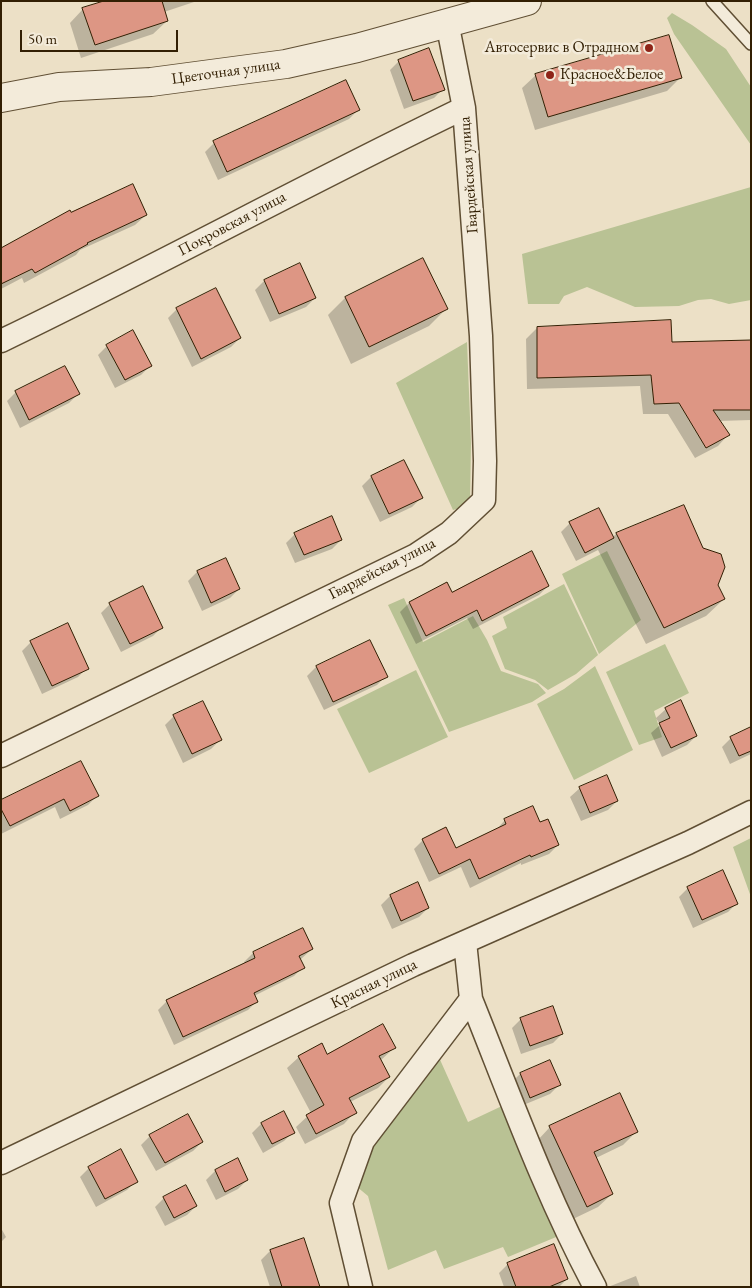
<!DOCTYPE html>
<meta charset="utf-8">
<style>
body{margin:0}
#map{position:relative;width:752px;height:1288px;overflow:hidden;background:#ece0c6;font-family:"EB Garamond",serif}
canvas{display:block}
.frame{position:absolute;inset:0;border:2px solid #321f03;pointer-events:none}
.scale{position:absolute;left:20px;top:30px;width:158px;height:22px;box-sizing:border-box;border:2px solid #321f03;border-top:0;padding-left:6px;font-size:15px;line-height:18px;white-space:nowrap;color:#321f03;-webkit-text-stroke:4px #f3ebda;paint-order:stroke}
</style>
<div id="map">
<canvas width="752" height="1288"></canvas>
<div class="frame"></div>
<div class="scale">50 m</div>
</div>
<script>
const c = document.querySelector('canvas').getContext('2d');
c.lineJoin = 'round';
function fill(path, color) { c.fillStyle = color; c.fill(path, 'evenodd'); }
function stroke(path, color, width, dash) { c.strokeStyle = color; c.lineWidth = width; c.lineCap = dash ? 'butt' : 'round'; c.setLineDash(dash || []); c.stroke(path); }
function write(font, color, halo, rows, align = 'center') {
  c.font = font + ' "EB Garamond",serif'; c.lineWidth = 5; c.setLineDash([]); c.textBaseline = 'middle'; c.strokeStyle = halo; c.fillStyle = color; for (const [text, x, y, turn = 0] of rows) {
    c.save(); c.translate(x, y); c.rotate((+turn || 0) * Math.PI / 180); c.textAlign = isNaN(turn) ? turn : align; if (halo) c.strokeText(text, 0, 0); c.fillText(text, 0, 0); c.restore();
  }
}
const green = new Path2D(`
 M672,13L692,25L726,49L751,87V145L674,34L667,18Z
 M751,187V300L729,304L711,299L698,300L679,306L635,307L587,287L564,296L559,304H528L522,254Z
 M467,342L471,443L470,505L453,510L396,383Z
 M607,551L641,620L599,654L562,574Z
 M564,584L598,655L576,674L548,690L535,680L505,669L492,636L507,628L503,617Z
 M404,598L423,642L473,616L487,640L501,671L538,684L546,693L532,702L449,732L388,605Z
 M665,644L689,693L654,711L662,737L639,745L606,672Z
 M595,666L633,750L574,780L537,704L564,689Z
 M416,670L448,737L369,773L337,709Z
 M751,838V897L733,847Z
 M437,1053L468,1122L502,1106L523,1162L561,1235L508,1257L503,1247L444,1269L436,1250L388,1270L368,1196L356,1186L375,1140Z`);
const shadow = new Path2D(`
 M108,1H197L164,12L167,21L153,34L81,58L70,23L83,9Z
 M399,61L443,89L434,98L404,109L390,70Z
 M536,75L680,78L667,91L535,130L522,88Z
 M358,110L349,119L218,180L205,152L214,143Z
 M146,215L135,225L80,250L76,255L24,283L22,278L1,289V249Z
 M423,260L446,309L429,326L351,364L328,315L345,298Z
 M264,281L315,298L306,307L270,322L255,290Z
 M215,290L240,338L231,347L192,367L168,318L177,309Z
 M537,328L670,343L751,341V420L719,421L728,435L718,446L695,458L668,414H643L640,386L527,389L526,339Z
 M132,332L150,366L141,375L115,388L98,355L107,346Z
 M16,392L78,394L69,403L20,428L7,401Z
 M404,462L421,498L412,507L380,522L362,486L371,477Z
 M570,523L612,538L616,534L717,585L724,599L706,616L646,644L598,550L576,561L561,532Z
 M295,534L341,540L332,549L295,563L286,543Z
 M225,559L239,589L230,598L202,611L188,581L197,572Z
 M447,584L452,593L548,586L539,595L473,629L467,618L416,644L400,612L409,603Z
 M110,604L162,627L153,636L121,652L101,613Z
 M31,642L87,668L78,677L42,694L22,651Z
 M316,667L386,676L377,685L324,710L307,676Z
 M666,709L696,736L687,745L662,757L651,733L660,725L656,718Z
 M174,716L220,740L211,749L183,763L165,725Z
 M751,729V754L730,764L722,747L731,738Z
 M580,788L617,801L608,810L581,821L570,797Z
 M97,796L88,805L60,819L55,807L1,834V802Z
 M505,820L539,824L558,845L549,854L521,865V863L470,888L461,867L429,882L414,849L423,840L455,849L496,830Z
 M418,884L428,908L419,917L392,929L381,905L390,896Z
 M688,888L737,903L728,912L693,928L679,897Z
 M302,929L312,949L300,960L303,967L294,976L254,996L257,1001L248,1010L174,1045L158,1010L167,1001L245,964L244,962L253,953Z
 M521,1019L562,1034L553,1043L521,1054L512,1028Z
 M394,1048L380,1061L389,1077L378,1088L350,1102L355,1112L344,1124L305,1144L296,1127L311,1113L287,1068L299,1057Z
 M520,1074L559,1085L550,1094L521,1106L511,1083Z
 M283,1113L293,1132L284,1141L263,1153L252,1133L261,1124Z
 M550,1127L636,1132L623,1145L596,1158L612,1194L598,1207L573,1219L537,1141Z
 M150,1136L202,1142L193,1151L156,1171L141,1145Z
 M237,1160L247,1180L238,1189L216,1200L206,1180L215,1171Z
 M89,1168L136,1181L127,1190L96,1207L80,1177Z
 M164,1198L196,1206L187,1215L165,1226L155,1207Z
 M1,1228L6,1237L1,1242Z
 M303,1239L319,1287H270L261,1260L270,1251Z
 M508,1264L567,1279L559,1287H504L499,1273Z
 M636,1276L640,1287H608Z`);
const building = new Path2D(`
 M104,1H162L168,21L95,45L82,8Z
 M669,35L682,78L548,117L535,74Z
 M429,48L445,90L413,101L398,60Z
 M346,80L360,110L227,172L213,141Z
 M133,184L147,215L87,243L88,244L35,273L32,269L1,284V248L70,210L71,212Z
 M423,258L448,309L369,347L345,297Z
 M300,263L316,298L279,314L264,280Z
 M216,288L241,338L201,359L176,308Z
 M671,320L672,342L751,340V410H713L730,435L706,448L679,403L654,404L651,375L537,378V327Z
 M133,330L152,366L125,380L106,345Z
 M65,366L80,394L29,420L15,391Z
 M404,460L423,498L389,514L371,476Z
 M684,505L703,548L721,554L725,567L718,585L725,599L664,628L616,533Z
 M599,508L614,538L585,553L569,522Z
 M332,516L342,540L304,555L294,533Z
 M532,551L549,586L482,621L477,610L426,636L409,602L447,582L452,592Z
 M226,558L240,589L211,603L197,571Z
 M143,586L163,628L130,644L109,603Z
 M68,623L89,669L52,686L30,641Z
 M370,640L388,677L333,702L316,666Z
 M681,700L697,736L671,748L659,723L670,718L665,708Z
 M203,701L222,740L192,754L173,715Z
 M751,727V751L739,756L730,737Z
 M81,761L99,796L70,811L64,799L10,826L1,809V800Z
 M607,775L618,801L590,813L579,787Z
 M533,806L540,822L548,819L559,845L531,857L530,855L479,879L470,859L439,874L422,839L446,827L456,848L506,824L504,819Z
 M723,870L738,904L702,920L687,887Z
 M418,882L429,908L401,921L390,895Z
 M303,928L313,949L299,956L305,968L254,993L258,1002L183,1037L166,1000L255,958L253,952Z
 M553,1006L563,1034L530,1046L520,1018Z
 M383,1024L396,1048L379,1056L390,1077L349,1098L357,1113L316,1134L306,1115L324,1105L298,1056L322,1043L327,1054Z
 M550,1060L561,1085L530,1098L520,1073Z
 M620,1093L638,1132L594,1152L613,1194L587,1207L549,1126Z
 M284,1111L295,1133L272,1144L261,1123Z
 M188,1114L203,1142L165,1163L149,1135Z
 M121,1149L138,1182L105,1199L88,1167Z
 M238,1158L248,1180L225,1192L215,1170Z
 M186,1185L197,1206L174,1218L163,1197Z
 M304,1238L320,1287H282L270,1250Z
 M554,1244L568,1279L549,1287H516L507,1263Z`);
const service = new Path2D(`
 M712,1L751,44`);
const minor = new Path2D(`
 M1,341C157,266 308,183 464,108
 M1,756L416,555L449,533L484,500L485,461L481,336L464,108L447,22
 M471,999C510,1096 545,1194 595,1287
 M1,1163L413,965L688,843L751,812
 M361,1287L341,1203L363,1141L471,999L465,942`);
const tertiary = new Path2D(`
 M1,98L59,87L151,82L286,64L357,48L527,1`);
const markers = [
 [649,48,5,"#8f2418"],
 [550,75,5,"#8f2418"]
];
const poiNames = [
 ["Автосервис в Отрадном",639,48],
 ["Красное&Белое",560,75,"left"]
];
const streetNames = [
 ["Цветочная улица",226,72,-8],
 ["Гвардейская улица",469,175,-94],
 ["Покровская улица",232,224,-28],
 ["Гвардейская улица",382,569,-27],
 ["Красная улица",374,984,-26]
];
fill(green, '#b9c294');
fill(shadow, '#0003');
fill(building, '#dd9684');
stroke(building, '#321f03', 1);
stroke(service, '#604f34', 14);
stroke(minor, '#604f34', 25);
stroke(tertiary, '#604f34', 30);
stroke(service, '#f3ebda', 11);
stroke(minor, '#f3ebda', 22);
stroke(tertiary, '#f3ebda', 28);
for (const [x, y, r, color] of markers) { const dot = new Path2D(); dot.arc(x, y, r, 0, 2 * Math.PI); c.fillStyle = color; c.fill(dot); stroke(dot, '#f3ebda', 2); }
write('16px', '#321f03', '#f3ebda', poiNames, 'right');
write('16px', '#321f03', '#f3ebda', streetNames);
</script>
